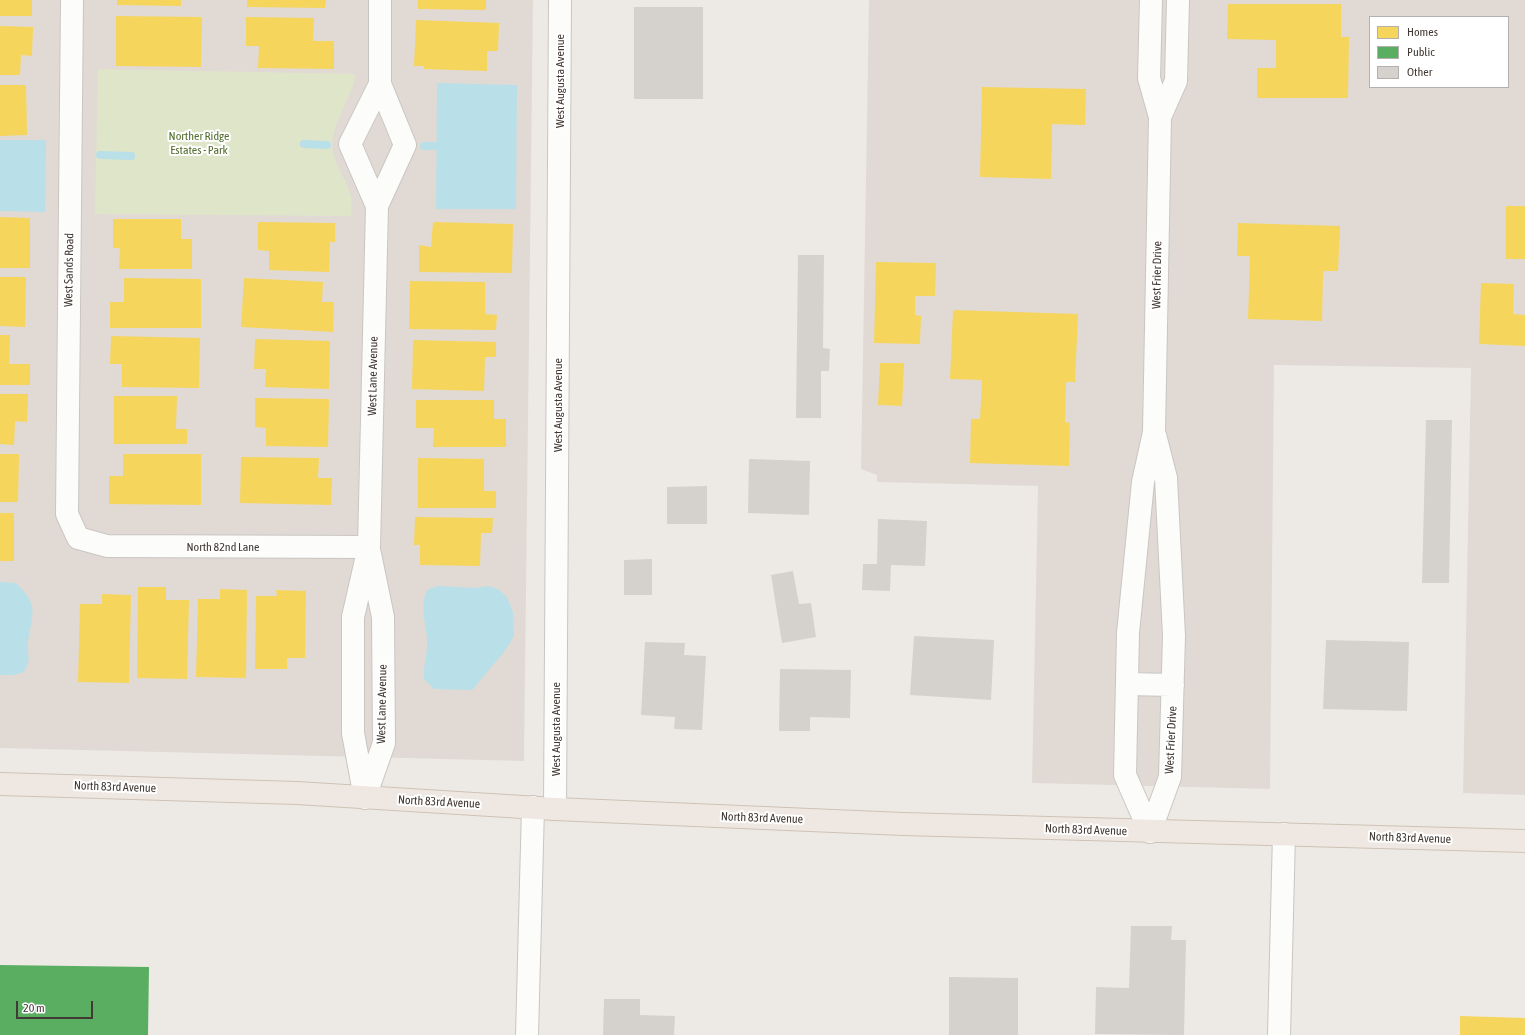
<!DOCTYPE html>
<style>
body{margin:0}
#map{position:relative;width:1525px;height:1035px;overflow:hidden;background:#edeae6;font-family:"Asap Condensed",sans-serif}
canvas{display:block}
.legend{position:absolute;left:1369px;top:16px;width:140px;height:72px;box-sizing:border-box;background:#fff;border:1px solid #b3b0ae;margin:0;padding:5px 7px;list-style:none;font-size:12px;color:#413934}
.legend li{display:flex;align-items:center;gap:8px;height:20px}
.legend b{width:20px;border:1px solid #b3b0ae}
.scale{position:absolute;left:16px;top:1001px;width:77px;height:18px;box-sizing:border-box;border:2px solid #413934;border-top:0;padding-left:5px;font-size:12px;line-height:14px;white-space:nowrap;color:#413934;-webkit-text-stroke:3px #fff;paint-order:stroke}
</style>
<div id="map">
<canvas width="1525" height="1035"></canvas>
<ul class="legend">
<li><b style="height:11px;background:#f6d55c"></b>Homes</li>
<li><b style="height:11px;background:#5aae61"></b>Public</li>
<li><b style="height:11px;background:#d5d1cd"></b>Other</li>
</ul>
<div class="scale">20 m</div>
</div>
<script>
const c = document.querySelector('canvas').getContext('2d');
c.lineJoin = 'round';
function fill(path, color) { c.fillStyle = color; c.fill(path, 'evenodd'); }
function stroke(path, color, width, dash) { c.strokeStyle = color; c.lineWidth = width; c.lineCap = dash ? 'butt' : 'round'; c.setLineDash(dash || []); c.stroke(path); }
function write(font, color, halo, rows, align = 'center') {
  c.font = font + ' "Asap Condensed",sans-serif'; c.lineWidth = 4; c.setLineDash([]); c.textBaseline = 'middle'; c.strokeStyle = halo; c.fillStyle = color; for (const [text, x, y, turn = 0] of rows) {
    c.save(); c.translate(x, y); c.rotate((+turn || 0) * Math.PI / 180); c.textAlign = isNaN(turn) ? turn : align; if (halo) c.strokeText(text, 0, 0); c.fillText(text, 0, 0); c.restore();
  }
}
const residential = new Path2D(`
 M0,0H533L524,761L0,748Z
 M869,0H1525V795L1463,793L1471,368L1274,365L1270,789L1032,783L1038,486L877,482V475L861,469ZM1370,17H1508V87H1370Z`);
const green = new Path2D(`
 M98,69L356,74C352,96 332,125 332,145C333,164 347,179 351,197C352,203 351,210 351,216L95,214Z`);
const water = new Path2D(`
 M437,83L517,85L516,209H436Z
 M0,140H46L45,212L0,211Z
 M0,582L16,583C40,606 32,614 28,642C26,658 33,655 24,672L13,675H0Z
 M439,586L475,588L488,586L498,589L507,597L513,612L514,636L504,652L472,690L434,689L424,679C423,668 426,659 427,648C429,627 417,609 428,589Z`);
const homes = new Path2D(`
 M0,0H32V16H0Z
 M117,0H181V6L117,5Z
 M247,0H326L325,8L247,7Z
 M418,0H486V10L418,9Z
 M1228,4H1341V37H1349L1348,98H1257V68H1276V40L1227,39Z
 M116,16L202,17L201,67L116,66Z
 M246,17L314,18L313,41H334V69L258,68L259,46H246Z
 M416,20L499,23L498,51H487V71L424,69V66H414Z
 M0,26L33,27L32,56L21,55L20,75H0Z
 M0,85H26L27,135L0,136Z
 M982,87L1086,89L1085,125L1052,124L1051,179L980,177Z
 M1506,206H1525V259H1506Z
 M0,217L30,218V268H0Z
 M113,219H181V239H192V269H119L120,248H113Z
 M258,222L335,223V242H330L329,272L269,270V251L258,250Z
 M433,222L513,224L512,273L419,272V245L431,247Z
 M1238,223L1340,226L1338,271H1323L1322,321L1248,319L1250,256H1237Z
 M876,262L936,263L935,296H915V315L921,316L920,344L874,343Z
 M0,277H26L25,327L0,326Z
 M124,278L201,279V328H110V302H124Z
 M244,278L323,282L322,302H334L333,332L241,327Z
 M410,281L485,282V314L497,315L496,330L409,329Z
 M1481,283L1514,284L1513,314L1525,315V346L1479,344Z
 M953,310L1078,314L1075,382H1066L1065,422L1070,423L1069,466L970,463L971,419H980L982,380L950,379Z
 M0,335H10L9,364H30V385H0Z
 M111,336L200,338L199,388L122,387V364H110Z
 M255,339L330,341L329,389L265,387L266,369H254Z
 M413,340L496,342V357H485L484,391L412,389Z
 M880,363H904L902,406L878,405Z
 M0,394H28L27,422L15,421L14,445L0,444Z
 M114,396H177L176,429H187V444H114Z
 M255,398L329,399L328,447L266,446V428L255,427Z
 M416,400H494V419H506V447H433L434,428H416Z
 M0,454H19L18,502H0Z
 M123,454H201V505L109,504V476H123Z
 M241,457L319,458L318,478H332L331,505L240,503Z
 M418,458L484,459V491H496V508H418Z
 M0,513H14V561H0Z
 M415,517L493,518L492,533H481L480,566L420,565V545H414Z
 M138,587H166V600H189L187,679L137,678Z
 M220,589L247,590L246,678L196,677L198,599H220Z
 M276,590L306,591L305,658H287V669H255L256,596H277Z
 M102,594L131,595L129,683L78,682L80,604H102Z
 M1460,1016L1525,1018V1035H1460Z`);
const public = new Path2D(`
 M0,965L149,967L148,1035H0Z`);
const stream = new Path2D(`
 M304,144L327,145
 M424,146H445
 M100,155L131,156`);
const building = new Path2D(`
 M634,7H703V99H634Z
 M798,255H824L823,348L830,349L829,371H821V418H796Z
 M1426,420H1452L1449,583H1422Z
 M749,459L810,461L809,515L748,513Z
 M707,486V524H667V487Z
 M878,519L927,521L925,566L891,565L890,591L862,590L863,564H877Z
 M652,559V595H624V560Z
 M793,571L799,604L811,603L816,637L782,643L771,575Z
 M914,636L994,640L991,700L910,695Z
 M1326,640L1409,642L1407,711L1323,709Z
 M645,642L685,643L684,655L706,656L702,730L674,729L675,717L641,715Z
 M780,669L851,670L850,718L810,717V731H779Z
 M1131,926H1172L1171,940H1186L1184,1035L1095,1034L1096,987L1129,988Z
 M949,977L1018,978V1035H949Z
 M604,999H640V1015L675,1016L674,1035H603Z`);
const minor = new Path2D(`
 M72,0L67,514L78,538L107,546L369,547
 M1160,117L1176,81L1178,0
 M377,206L350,144L380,84
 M1127,684L1173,685
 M365,797L384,743L383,617L370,554
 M365,798L353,733V617L369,547L377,206L405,145L380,84V0
 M555,809L560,0
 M1150,832L1125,775L1128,633L1143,482L1154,432L1160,117L1149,78L1151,0
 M1150,832L1170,777L1174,636L1166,478L1155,435
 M527,1035L533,807
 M1279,1035L1284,834`);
const major = new Path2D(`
 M0,784L297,793L555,809L903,824L1525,841`);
const streetNames = [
 ["West Augusta Avenue",560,81,-90],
 ["West Sands Road",69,270,-89],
 ["West Frier Drive",1157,275,-89],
 ["West Lane Avenue",373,376,-89],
 ["West Augusta Avenue",558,405,-90],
 ["North 82nd Lane",223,547],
 ["West Lane Avenue",382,704,-89],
 ["West Augusta Avenue",556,729,-90],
 ["West Frier Drive",1171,740,-87],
 ["North 83rd Avenue",115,787,2],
 ["North 83rd Avenue",439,802,3],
 ["North 83rd Avenue",762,818,2],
 ["North 83rd Avenue",1086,830,2],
 ["North 83rd Avenue",1410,838,2]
];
const parkNames = [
 ["Norther Ridge",199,136],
 ["Estates - Park",199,150]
];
fill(residential, '#e1dad4');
fill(green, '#dfe5c8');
fill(water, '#b9dfe8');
fill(homes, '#f6d55c');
fill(public, '#5aae61');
stroke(stream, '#b9dfe8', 8);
fill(building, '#d5d1cd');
stroke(minor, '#c9c6c2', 24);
stroke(major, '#cec2b5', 24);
stroke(minor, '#fcfcfb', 22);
stroke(major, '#efe8e2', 22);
write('12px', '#413934', '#fff', streetNames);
write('12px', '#526d2d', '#fff', parkNames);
</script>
